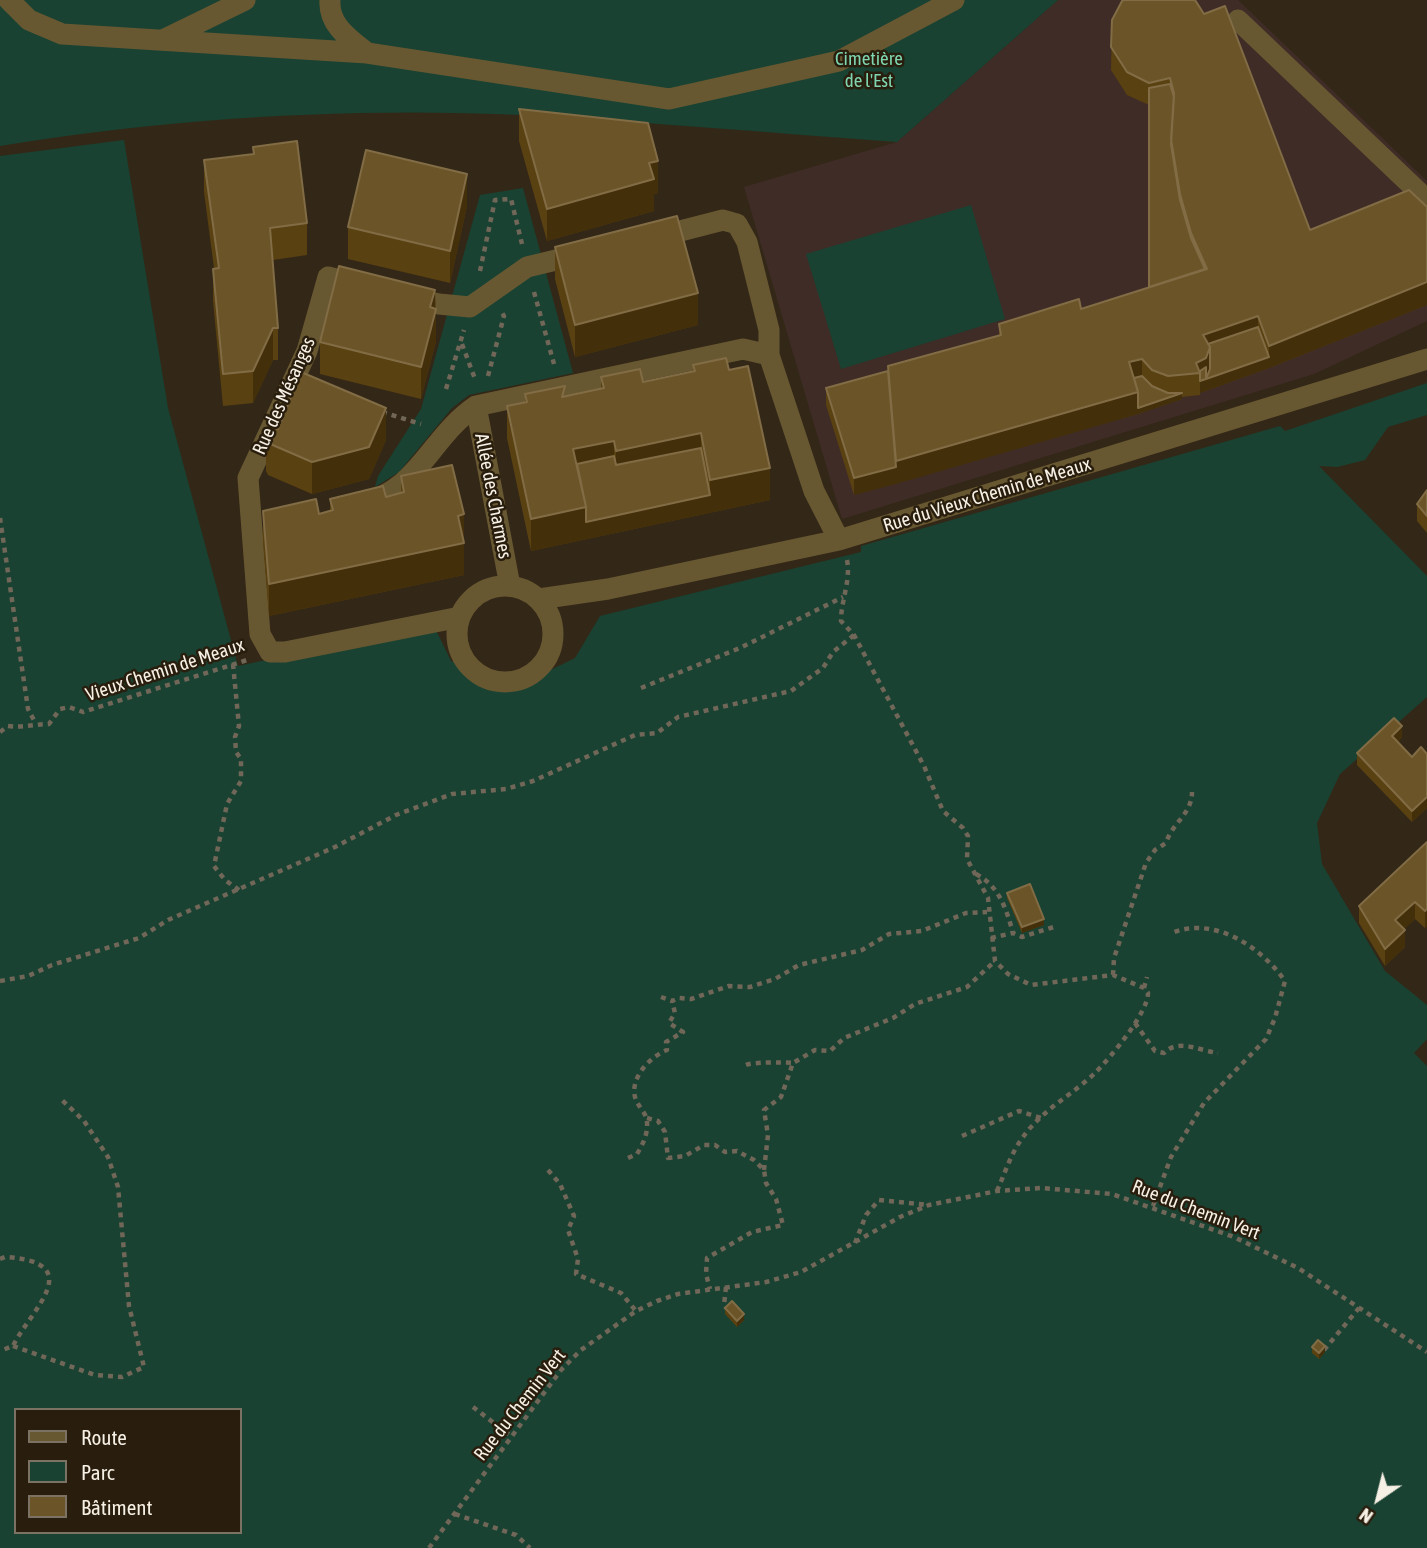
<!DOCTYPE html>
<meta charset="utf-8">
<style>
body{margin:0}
#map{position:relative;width:1427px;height:1548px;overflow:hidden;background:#332817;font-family:"Asap Condensed",sans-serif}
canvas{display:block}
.legend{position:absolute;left:14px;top:1408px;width:228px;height:126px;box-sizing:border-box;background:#291e0d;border:2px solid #7b7263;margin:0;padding:9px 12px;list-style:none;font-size:21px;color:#f7f0e5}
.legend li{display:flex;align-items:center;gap:14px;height:35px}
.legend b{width:35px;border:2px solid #7b7263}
.north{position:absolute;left:1343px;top:1464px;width:70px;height:70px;-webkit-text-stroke:5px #291e0d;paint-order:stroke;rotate:215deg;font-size:19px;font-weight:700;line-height:28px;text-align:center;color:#f7f0e5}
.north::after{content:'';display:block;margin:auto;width:24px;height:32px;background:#f7f0e5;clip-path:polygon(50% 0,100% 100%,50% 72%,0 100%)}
</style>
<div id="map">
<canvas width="1427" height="1548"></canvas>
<ul class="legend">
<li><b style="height:9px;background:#685832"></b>Route</li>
<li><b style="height:19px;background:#194232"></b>Parc</li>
<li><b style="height:19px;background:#6b5428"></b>Bâtiment</li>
</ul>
<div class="north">N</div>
</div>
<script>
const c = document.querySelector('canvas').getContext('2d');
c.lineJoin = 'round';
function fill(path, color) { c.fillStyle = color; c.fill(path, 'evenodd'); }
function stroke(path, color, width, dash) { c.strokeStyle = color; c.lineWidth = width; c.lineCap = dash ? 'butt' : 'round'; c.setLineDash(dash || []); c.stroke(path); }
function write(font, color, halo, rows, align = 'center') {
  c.font = font + ' "Asap Condensed",sans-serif'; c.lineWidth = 5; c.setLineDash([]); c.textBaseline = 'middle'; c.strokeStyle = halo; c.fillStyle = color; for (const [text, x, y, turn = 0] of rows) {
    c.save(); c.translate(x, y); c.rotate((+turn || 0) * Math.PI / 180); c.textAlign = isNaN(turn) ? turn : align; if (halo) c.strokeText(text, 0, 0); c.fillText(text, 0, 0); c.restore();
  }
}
const education = new Path2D(`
 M1058,0H1238L1427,181V321L1314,374L842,519L744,187L897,142Z`);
const green = new Path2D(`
 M0,0H1058L897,142C772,133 647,122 522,115C351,107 169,118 0,146Z
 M124,140L168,408L238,666L433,624L451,661L524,683L575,658L600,616L861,552V546L1280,426L1285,431L1427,383V415L1388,427L1365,460L1337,467L1319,466L1427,576V697L1340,774L1317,823L1322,864L1385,971L1427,1005V1039L1414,1053L1427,1066V1548H0V156ZM16,1410H240V1532H16Z
 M523,188L573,373L469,395L452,408L399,472L375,487L378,476L421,409L480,195Z
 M971,205L1005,319L841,369L806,254Z`);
const path = new Path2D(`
 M480,271L495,200L511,199L522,244
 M534,292L554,364
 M462,344L475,379
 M488,376L504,316L502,313
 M446,389L464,330
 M382,412L421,424
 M0,518L28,709L36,724
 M847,560C851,581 841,600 841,621L854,635L924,766L943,811L963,828L968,836L967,859L988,898L995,961L1008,974L1031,985L1113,975L1144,988
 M233,664L239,726L235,737L236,752L241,759V781L227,804L214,866L225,880L239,890
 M641,688L740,648L843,597
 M0,732L8,726C23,728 34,724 49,724L60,709L69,707L83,712L247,660
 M976,874C999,886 1006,908 1013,933
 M991,938L1013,933L1022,937L1057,926
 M1113,975L1114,958L1146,863L1155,850L1166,843C1172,823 1192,814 1192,792
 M0,981L28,976L52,965L139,938L168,920L335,847L396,815L452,794L506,789L533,781L635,735L657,733L678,717L791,691L823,668L833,652L854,635
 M1144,988L1147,977
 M661,997L672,1001L679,998L691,999L729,986L750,987L775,979L799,965L862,950L889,934L922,931L966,913L987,912
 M1135,1023L1155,1051L1164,1053C1178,1038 1201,1051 1218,1053
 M746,1065C753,1062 783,1062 793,1063
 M647,1118L658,1121L665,1132L668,1158L685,1156L704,1145H715L725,1152L737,1151L754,1160L764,1170L766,1183L776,1199L783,1225L752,1232L707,1258L706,1274L710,1289
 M962,1136L1019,1111L1041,1118
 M628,1158L637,1154C643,1144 648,1134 647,1122C647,1113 637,1106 635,1097C630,1077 651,1056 667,1050L666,1042L683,1032L669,1023L675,1013L672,1001
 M548,1170L560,1184L574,1216L568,1230L578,1259L576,1274L621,1293L636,1311
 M764,1170L768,1135L764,1110L781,1097L793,1063L815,1050L830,1051L844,1038L893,1018L915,1004L967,987L995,961
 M997,1191C1005,1173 1011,1153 1023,1137C1042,1110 1072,1095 1095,1073C1110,1058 1148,1013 1148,993L1144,988
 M1153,1206L1171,1157L1204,1103L1266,1039L1275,1018L1285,981C1261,947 1216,917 1174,932
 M855,1243L866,1215L879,1200L928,1205
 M0,1259L5,1257C90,1262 29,1312 13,1346L0,1351
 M726,1287L724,1305L727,1309
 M13,1346L95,1375L122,1377L144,1367L129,1306L118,1187L108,1157L84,1121L62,1100
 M1324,1350L1359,1308
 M473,1407L511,1436
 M455,1514L516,1535L530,1548
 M429,1548L561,1370L581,1350L636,1311L657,1301L678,1294L766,1282L801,1272L900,1217L929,1205L997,1191L1041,1188L1112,1194L1234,1237L1298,1268L1427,1352`);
const minor = new Path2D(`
 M9,0L29,20L62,34L367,53L669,99L839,61L954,0
 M330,0C328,25 350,39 367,53
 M1238,20L1427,200
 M165,39L245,0
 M653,238L723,220L737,224L747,242L769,330V355L814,491L839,540
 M362,286L328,277L307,351L248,478L260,634L270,652H285L460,617
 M407,297L439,304L470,307L527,267L581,254
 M476,406L510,586
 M360,504C420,490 429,438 476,406L743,349L769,355
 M457 634a48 48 0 1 1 96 0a48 48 0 1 1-96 0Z
 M539,599L608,589L839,540L1427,359`);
const wall = new Path2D(`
 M1122,1L1310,230L1427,207V305L1269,368L1200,393V395L1182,397V399L1138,414L854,495L826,405V388L888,371L998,336L999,335V324L1081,309L1149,287V105L1127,95L1111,70L1112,20Z
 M519,109L658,193L654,194V211L547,241L519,141Z
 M253,147L307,223V255L273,260L278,328V360H273L253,403L223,406L213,301V269L214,268L204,192V160L253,154Z
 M467,206L450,283L348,259V227Z
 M555,247L698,325L575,357L555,279Z
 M435,290L436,341L421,399L320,374V342Z
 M693,365L729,370L770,500L531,551L507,438V406L525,402V394L565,396L601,388V377L643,382L693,371Z
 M278,429L386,440L369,479L312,494L268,475L266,471V439Z
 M401,476L464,514V575L269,616L263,543V511L319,514L330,511V499L386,497L401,493Z
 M1427,490V533L1417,521V504Z
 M1402,737L1398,742L1412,757L1427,754V808L1412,822L1357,765V753Z
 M1427,842V926L1425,928L1415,919L1404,929L1405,947L1385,966L1359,923V906Z
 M1007,893L1044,925L1022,933L1007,898Z
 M725,1308L744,1320L737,1327L725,1314Z
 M1312,1347L1325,1352L1319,1359L1312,1353Z`);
const shadedWall = new Path2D(`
 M658,161V193L654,194V211L547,241V209L649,163Z
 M467,174V206L450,283V251Z
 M1427,282V305L1269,368L1200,393V373L1196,363L1203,335L1258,316V338L1269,357V346Z
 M435,290L436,341L421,399V367L430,307Z
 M698,293V325L575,357V325Z
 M273,328V360L253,403V371Z
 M1142,359V381L1131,384L1129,362Z
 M1138,392L1182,393V399L1138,414L896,484V461Z
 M386,408V440L369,479L312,494V462Z
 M701,433V465L616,483V451Z
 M614,441V473L577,481L573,449Z
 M896,467V484L854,495V478Z
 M770,468V500L531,551V519L586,507L710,495V480Z
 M464,514V575L269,616V584Z
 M1402,726V737L1392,748V736Z
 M1427,797V808L1412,822V811Z
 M1415,902V919L1395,938V920Z
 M1427,909V926L1425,928V911Z
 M1044,919V925L1022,933V927Z
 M1405,930V947L1385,966V949Z
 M744,1314V1320L737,1327V1321Z
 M1325,1346V1352L1319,1359V1353Z`);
const building = new Path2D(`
 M1124,0H1195L1204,14L1225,6L1310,230L1409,190L1427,207V282L1269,346L1258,316L1203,335L1210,347L1206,358L1196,363L1200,373L1168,376L1152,370L1142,359L1129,362L1138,392L896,461L888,366L1001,335L999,324L1079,299L1081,309L1207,269L1191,233L1180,194L1171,139L1174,93L1170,78L1149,83L1127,72L1111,47L1112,20L1122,1Z
 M1170,84L1174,97L1171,144L1180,200L1191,238L1205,269L1149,287V88Z
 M519,109L648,123L658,161L649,163L654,179L547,209Z
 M297,141L307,223L270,228L278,328H273L253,371L223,374L213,269L219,268L204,160L254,154L253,147Z
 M366,150L467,174L450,251L348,227Z
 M677,216L698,293L575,325L555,247Z
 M339,266L435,290L430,307L436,309L421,367L320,342Z
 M1258,327L1269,357L1206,379L1210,369V347L1208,344Z
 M726,358L729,370L748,366L770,468L710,480L701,433L616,451L614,441L573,449L586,507L531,519L507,406L527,402L525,394L565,386L562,397L604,388L601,377L640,369L643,382L695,371L693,365Z
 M1206,367V379L1200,381V371Z
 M888,371L896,467L854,478L826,388Z
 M301,372L386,408L369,447L312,462L268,443L266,439L271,426L278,429Z
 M1142,376L1152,386L1168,393H1182L1138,408V392L1134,378Z
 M701,448L710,495L586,522V507L577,464L614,456L616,465Z
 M452,465L464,514L458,516L464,543L269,584L263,511L316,499L319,514L333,510L330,499L383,486L386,497L404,492L401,476Z
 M1427,490V516L1417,504Z
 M1394,718L1402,726L1392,736L1412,757L1421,747L1427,754V797L1412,811L1357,753Z
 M1427,842V909L1425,911L1415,902L1395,920L1405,930L1385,949L1359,906Z
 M1030,884L1044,919L1022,927L1007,893Z
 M732,1301L744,1314L737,1321L725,1308Z
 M1318,1340L1325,1346L1319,1353L1312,1347Z`);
const parkNames = [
 ["Cimetière",869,59],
 ["de l'Est",869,81]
];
const streetNames = [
 ["Rue des Mésanges",284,396,-66],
 ["Rue du Vieux Chemin de Meaux",987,495,-17],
 ["Allée des Charmes",493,496,79],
 ["Vieux Chemin de Meaux",165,670,-18],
 ["Rue du Chemin Vert",1196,1210,21],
 ["Rue du Chemin Vert",520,1405,-52]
];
fill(education, '#3f2c26');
fill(green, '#194232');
stroke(path, '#706758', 4.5, [5, 5]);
stroke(minor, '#685832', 21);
fill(wall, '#5a4111');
fill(shadedWall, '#432f0a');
fill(building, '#6b5428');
stroke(building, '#816c45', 2);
write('19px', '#7ed5af', '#291e0d', parkNames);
write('19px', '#f7f0e5', '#291e0d', streetNames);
</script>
